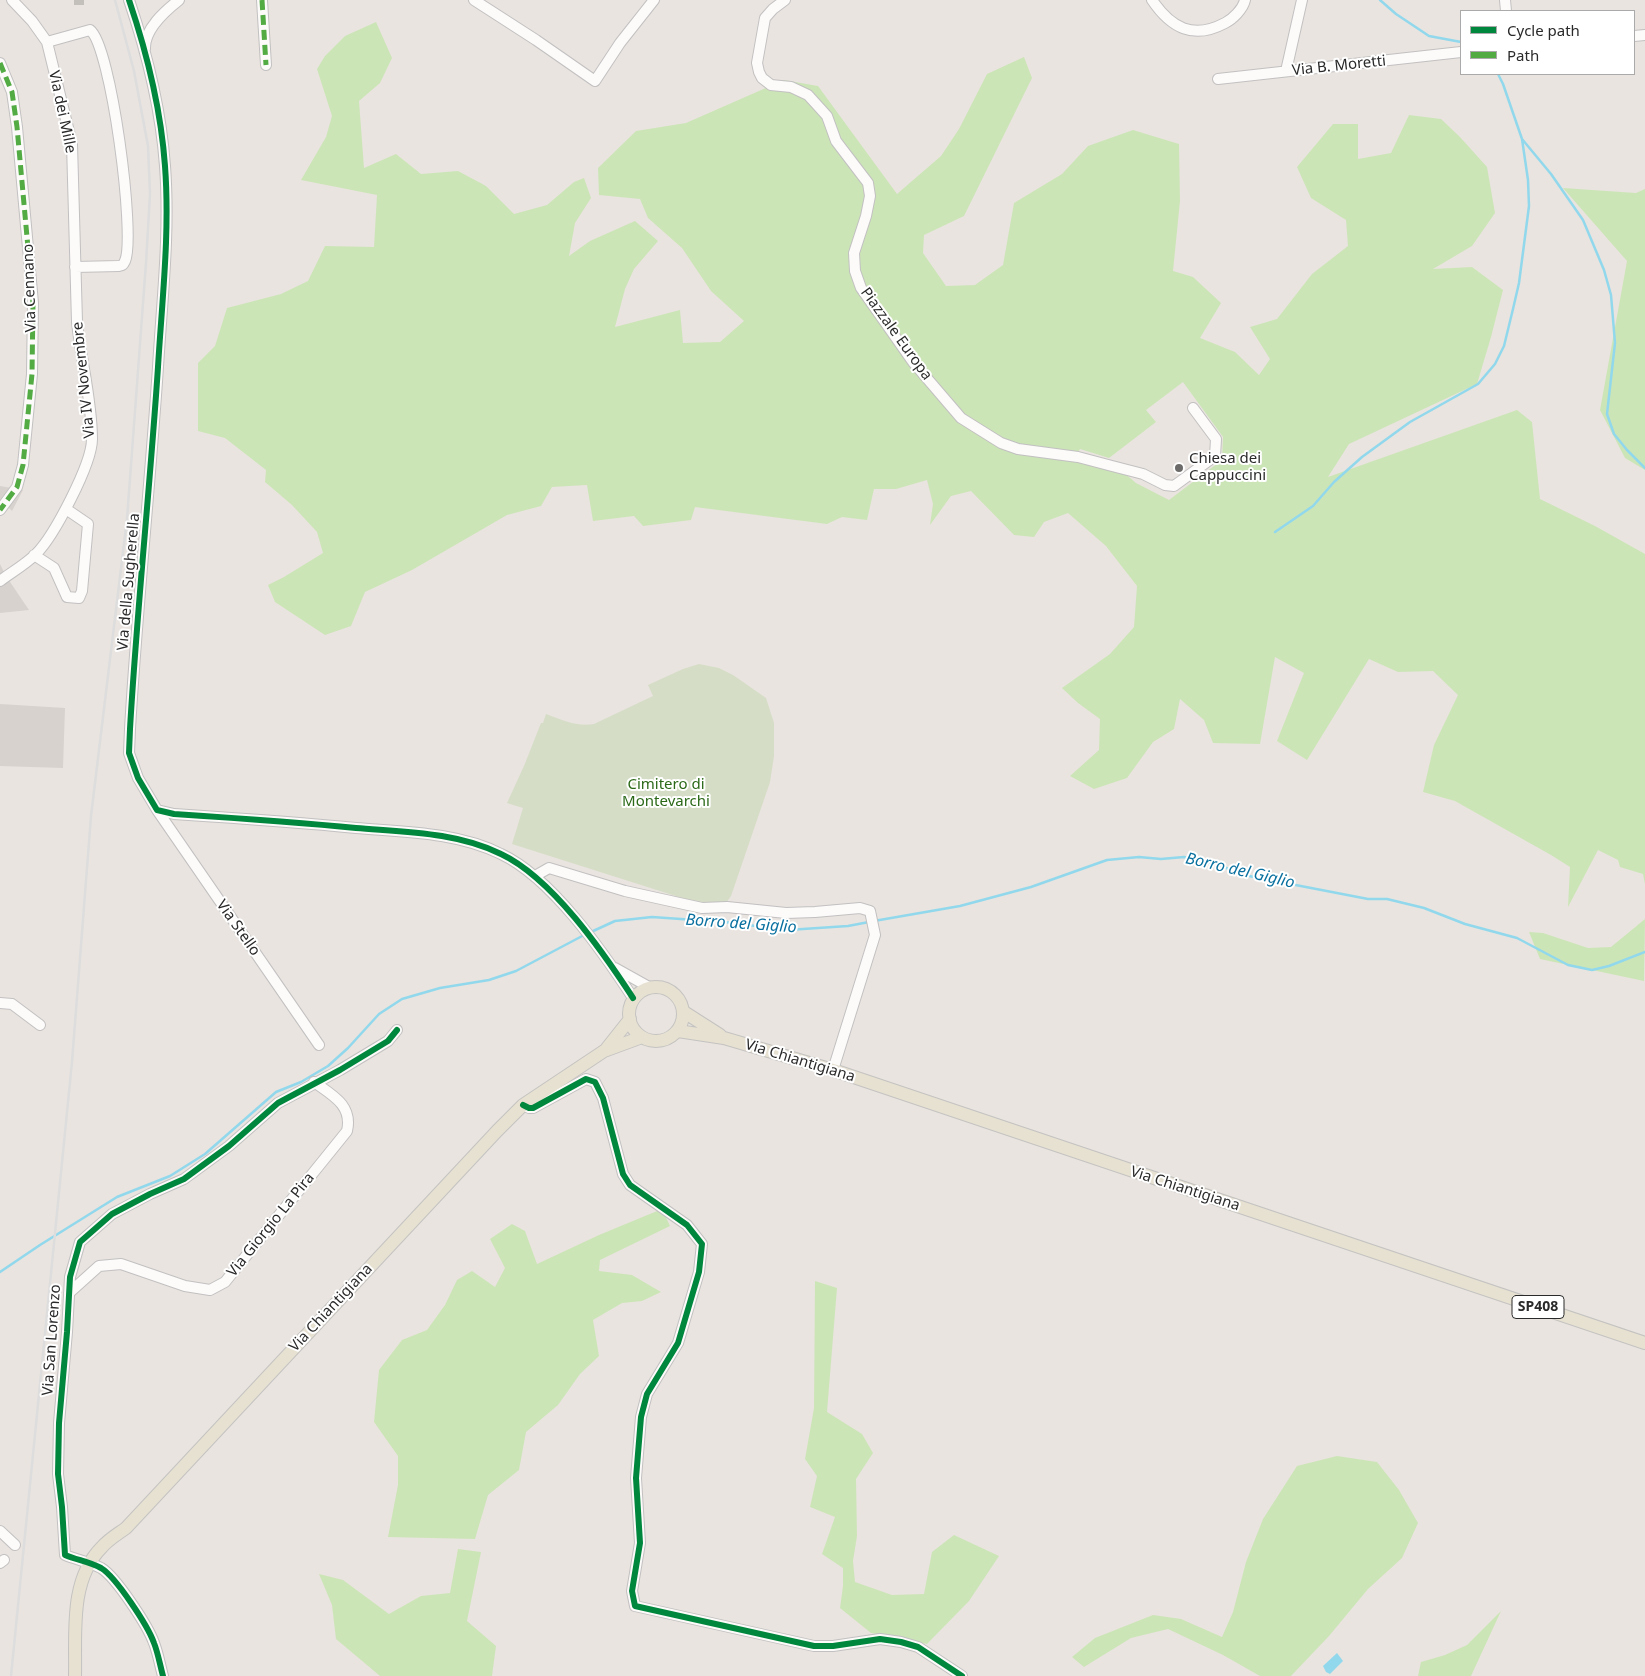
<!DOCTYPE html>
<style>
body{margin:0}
#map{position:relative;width:1645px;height:1676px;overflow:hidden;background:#e9e4df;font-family:"Noto Sans",sans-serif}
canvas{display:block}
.legend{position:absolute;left:1460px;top:10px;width:175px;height:65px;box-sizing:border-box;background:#fff;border:1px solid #aaa;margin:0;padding:6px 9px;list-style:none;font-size:15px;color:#2a2a2a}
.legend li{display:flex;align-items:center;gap:10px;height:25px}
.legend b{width:25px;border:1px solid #aaa}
</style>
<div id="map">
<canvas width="1645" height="1676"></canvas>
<ul class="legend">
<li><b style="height:6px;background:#00873e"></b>Cycle path</li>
<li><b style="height:6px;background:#53ab44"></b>Path</li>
</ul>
</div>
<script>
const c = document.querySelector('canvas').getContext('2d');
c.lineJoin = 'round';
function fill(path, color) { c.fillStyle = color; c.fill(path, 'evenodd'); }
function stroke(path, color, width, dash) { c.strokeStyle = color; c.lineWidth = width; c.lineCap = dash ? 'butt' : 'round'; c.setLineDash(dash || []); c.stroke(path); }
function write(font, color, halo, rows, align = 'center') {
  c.font = font + ' "Noto Sans",sans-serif'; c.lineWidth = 4; c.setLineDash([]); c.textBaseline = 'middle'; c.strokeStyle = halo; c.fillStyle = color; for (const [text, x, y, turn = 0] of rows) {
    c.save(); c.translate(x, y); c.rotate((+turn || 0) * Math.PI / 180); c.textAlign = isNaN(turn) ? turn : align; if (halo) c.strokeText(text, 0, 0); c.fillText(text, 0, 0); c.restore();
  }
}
const green = new Path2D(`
 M376,22L392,58L380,83L359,101L364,168L396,154L421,174L458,171L486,186L514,214L547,205L574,182L584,178L591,198L575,223L569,256L590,241L635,221L658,241L634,269L625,289L615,327L680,310L683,343L720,342L744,321L711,291L682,248L648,218L640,199L599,195L598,168L636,131L686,123L784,80L818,86L897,194L941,156L959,129L987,74L1024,57L1032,78L964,216L924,235L923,253L946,286L975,285L1003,265L1014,203L1062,174L1088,146L1133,130L1179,144L1180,201L1173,271L1193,277L1221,303L1200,338L1235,352L1259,375L1270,359L1250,327L1277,319L1312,274L1348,246L1346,220L1311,198L1297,167L1333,124H1358V159L1391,153L1409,115L1441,119L1460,137L1487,167L1495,213L1472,246L1433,269L1472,267L1503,290L1491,337L1477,384L1349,444L1328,477L1517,410L1532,422L1540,499L1595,526L1645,554V884L1643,874L1620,867L1618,860L1598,850L1568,907L1570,867L1551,855L1455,801L1423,792L1434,745L1458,695L1433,671L1398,672L1369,659L1307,760L1277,741L1304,673L1275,657L1260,744L1213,743L1204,720L1180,699L1174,729L1153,742L1127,778L1094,789L1070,776L1099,750L1100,719L1078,703L1062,688L1110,654L1134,627L1137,586L1106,546L1068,513L1044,522L1034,537L1014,535L971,491L951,496L930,525L933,504L927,480L896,489H874L867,520L842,517L827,524L695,507L691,520L643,526L634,516L593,521L587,485L552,487L541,506L507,515L412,570L365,592L351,626L325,635L275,602L268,585L284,577L323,553L317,532L292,505L265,482L266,470L225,438L198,431V363L215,346L227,308L281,294L308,281L325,246L374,247L377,195L301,180L326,137L332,116L317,69L325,56L345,36ZM1183,382L1223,437L1222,460L1169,500L1136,483L1122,471L1074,460L1080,449L1109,458L1156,422L1146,410Z
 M1563,188L1636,193L1645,189V470L1625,458L1600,410L1627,261Z
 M1645,919L1644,981L1540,959L1529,932L1543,933L1588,948L1611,947Z
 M662,1209L670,1226L600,1260L599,1271L632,1275L661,1292L642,1301L622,1303L593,1320L599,1356L580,1374L558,1405L526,1432L519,1470L488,1495L475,1539L388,1537L398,1485V1456L374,1422L379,1370L402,1340L427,1330L445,1305L457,1280L472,1271L495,1287L505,1268L490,1239L512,1224L525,1231L537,1264L599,1235Z
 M815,1281L837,1288L827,1412L862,1434L873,1453L856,1479L857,1536L853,1561L855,1582L892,1595L924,1594L932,1552L954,1535L999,1556L969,1601L927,1644L871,1633L840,1608L843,1586V1568L822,1554L835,1517L810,1507L817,1476L805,1459L814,1408Z
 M1337,1456L1377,1462L1399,1490L1418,1523L1402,1558L1368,1589L1329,1636L1291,1676H1260L1223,1655L1168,1629L1131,1638L1084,1667L1072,1657L1095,1638L1153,1615L1181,1619L1222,1637L1233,1612L1246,1562L1263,1519L1297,1466Z
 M458,1549L481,1552L467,1621L496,1646L492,1676H380L336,1639L332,1605L319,1574L343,1580L389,1614L421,1596L450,1593Z
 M1501,1611L1471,1676H1418L1421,1662L1445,1655L1467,1645Z`);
const cemetery = new Path2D(`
 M699,664L719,668L733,675L766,698L774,723V756L770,782L731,896L726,903L701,904L512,844L523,808L507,803L524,766L541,723H543L546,714C562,720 577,727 594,724L653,696L648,685L683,669Z`);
const plaza = new Path2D(`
 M0,486L23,490L12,511L8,507L0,514Z
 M0,564L6,576L29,610L0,613Z
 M0,704L65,708L63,768L0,766Z`);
const water = new Path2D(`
 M1337,1653L1343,1661L1330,1674L1326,1672L1323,1666Z`);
const stream = new Path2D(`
 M1380,0L1396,14L1429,36L1461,42
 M1498,74L1503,84L1522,139L1551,174L1583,220L1604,270L1611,295L1615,343L1607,414L1614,434L1627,450L1645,468
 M1275,532L1313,506L1334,482L1362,457L1410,422L1478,384L1495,364L1504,346L1513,309L1519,283L1529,206L1528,180L1522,139
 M874,921L960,906L1031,887L1107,860L1139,857L1161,859L1184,857L1212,863L1249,876L1368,899H1387L1424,908L1465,924L1517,938L1568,965L1592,970L1609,966L1645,952
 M591,932L615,921L652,917L724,922L788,930L848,926L869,922
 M0,1272L40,1245L117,1197L170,1176L205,1154L276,1092L301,1082L328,1066L348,1048L379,1014L402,999L440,988L489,980L516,971L586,934`);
const minorTunnel = new Path2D(`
 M74,0H86`);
const minor = new Path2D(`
 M129,0C147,53 161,110 165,166C170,233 162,300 158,367C150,488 137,608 130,729L129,753L138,778L157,810L174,814C235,818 296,822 356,828C404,832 457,832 501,854C552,878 603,952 633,998
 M262,0L266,65
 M474,0L536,40L595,81L620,43L654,0
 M785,0L773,9L765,18L757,63L759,72L762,78L771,85L791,87L808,95L827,116L836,141L868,183L870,196L866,216L854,253L855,271L861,288L913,362L961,418L1001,443L1018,449L1078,457L1112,466L1143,474L1165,485L1174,486L1215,456L1216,439L1193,408
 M1152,0C1171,28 1193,40 1225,23C1233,19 1243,9 1245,0
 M1505,0L1506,11
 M1634,36L1645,35
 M47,42L90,30C111,45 136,236 125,261C123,265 123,265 119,266L75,267
 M145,49C144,29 165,11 179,0
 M0,63L12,92L17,127L33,303L32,374L23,465L17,487L0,510
 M1286,71L1302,0
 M1218,79L1461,52
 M34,555L54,568L67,597L79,598L82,591L88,524L66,509
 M0,581C12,572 26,564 36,554C54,536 92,464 92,439C92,400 81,361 77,322L72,144L47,42L32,21L12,0
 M157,810L319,1045
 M535,876L549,868L625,891L702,908L727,907L786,913L815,912L860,908L870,911L875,935L833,1070
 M615,968L649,987
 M0,1003L12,1004L40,1025
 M523,1105L529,1108H533L586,1079L595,1082L603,1098L623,1174L630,1185L687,1225L702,1244L699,1272L678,1343L647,1394L641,1417L636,1478L640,1543L632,1591L635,1606L814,1646H833L880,1639L901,1642L918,1647L962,1676
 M69,1293L99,1266L121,1264L185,1286L210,1290L225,1282L347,1131C353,1105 332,1095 314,1082
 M0,1531L15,1545
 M0,1563L4,1560
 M163,1676C160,1665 158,1653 154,1643C148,1626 116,1577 101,1568C90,1562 77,1560 65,1555L62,1507L58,1474L59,1423L67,1332L70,1277L80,1242L112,1214L150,1194L184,1179L229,1146L278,1103L340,1070L388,1041L397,1030`);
const major = new Path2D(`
 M629 1014a27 27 0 1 1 54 0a27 27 0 1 1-54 0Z
 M684,1012L720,1035
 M678,1031L724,1038L833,1070L1645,1343
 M607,1048L630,1019
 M75,1676C76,1633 69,1580 102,1547C109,1539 118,1534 126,1528L497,1131L523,1105L604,1051L642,1037`);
const rail = new Path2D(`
 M11,1676L72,1062L91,816L127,519L146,263L150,194L148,146L134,71L115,0`);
const quiet = new Path2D(`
 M262,0L266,65
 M0,63L12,92L17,127L33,303L32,374L23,465L17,487L0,510`);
const cycleway = new Path2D(`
 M129,0C147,53 161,110 165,166C170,233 162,300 158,367C150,488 137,608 130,729L129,753L138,778L157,810L174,814C235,818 296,822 356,828C404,832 457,832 501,854C552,878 603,952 633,998
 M523,1105L529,1108H533L586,1079L595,1082L603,1098L623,1174L630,1185L687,1225L702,1244L699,1272L678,1343L647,1394L641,1417L636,1478L640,1543L632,1591L635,1606L814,1646H833L880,1639L901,1642L918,1647L962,1676
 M163,1676C160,1665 158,1653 154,1643C148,1626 116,1577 101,1568C90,1562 77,1560 65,1555L62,1507L58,1474L59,1423L67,1332L70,1277L80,1242L112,1214L150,1194L184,1179L229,1146L278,1103L340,1070L388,1041L397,1030`);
const markers = [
 [1179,468,5,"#6d6b69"]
];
const shields = [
 [1538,1307,52]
];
const shieldNames = [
 ["SP408",1538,1307]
];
const streetNames = [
 ["Via B. Moretti",1339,66,-6],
 ["Via dei Mille",62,112,78],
 ["Via Cennano",30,288,-92],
 ["Piazzale Europa",896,334,54],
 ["Via IV Novembre",84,380,-96],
 ["Via della Sugherella",129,582,-85],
 ["Via Stello",238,928,55],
 ["Via Chiantigiana",800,1061,17],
 ["Via Chiantigiana",1185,1189,18],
 ["Via Giorgio La Pira",271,1225,-51],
 ["Via Chiantigiana",331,1308,-47],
 ["Via San Lorenzo",52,1340,-86]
];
const poiNames = [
 ["Chiesa dei",1189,459],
 ["Cappuccini",1189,476]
];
const parkNames = [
 ["Cimitero di",666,785],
 ["Montevarchi",666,802]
];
const waterNames = [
 ["Borro del Giglio",1240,871,13],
 ["Borro del Giglio",741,924,4]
];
fill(green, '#cce5b7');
fill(cemetery, '#d5ddc6');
fill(plaza, '#d7d2ce');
fill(water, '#91d8ec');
stroke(stream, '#91d8ec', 2.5);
stroke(minorTunnel, '#c3bfbb', 10, [10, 5]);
stroke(minor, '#c2c0c1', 12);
stroke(major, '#c4c3c1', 14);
stroke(minor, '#fcfbfa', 10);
stroke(major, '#e7e1d2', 12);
stroke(rail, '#ddddde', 2.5);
stroke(quiet, '#53ab44', 5, [10, 5]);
stroke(cycleway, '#00873e', 6);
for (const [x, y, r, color] of markers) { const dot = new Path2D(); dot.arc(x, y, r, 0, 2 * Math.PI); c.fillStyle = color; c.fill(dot); stroke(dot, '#fff', 2); }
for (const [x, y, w] of shields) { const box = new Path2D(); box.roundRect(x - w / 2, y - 11.5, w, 23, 4); c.fillStyle = '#fff'; c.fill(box); stroke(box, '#2a2a2a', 1); }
write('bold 14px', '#2a2a2a', null, shieldNames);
write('15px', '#2a2a2a', '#fff', streetNames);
write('15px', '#2a2a2a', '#fff', poiNames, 'left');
write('15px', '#2b6918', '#fff', parkNames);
write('italic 16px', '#09709f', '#fff', waterNames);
</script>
